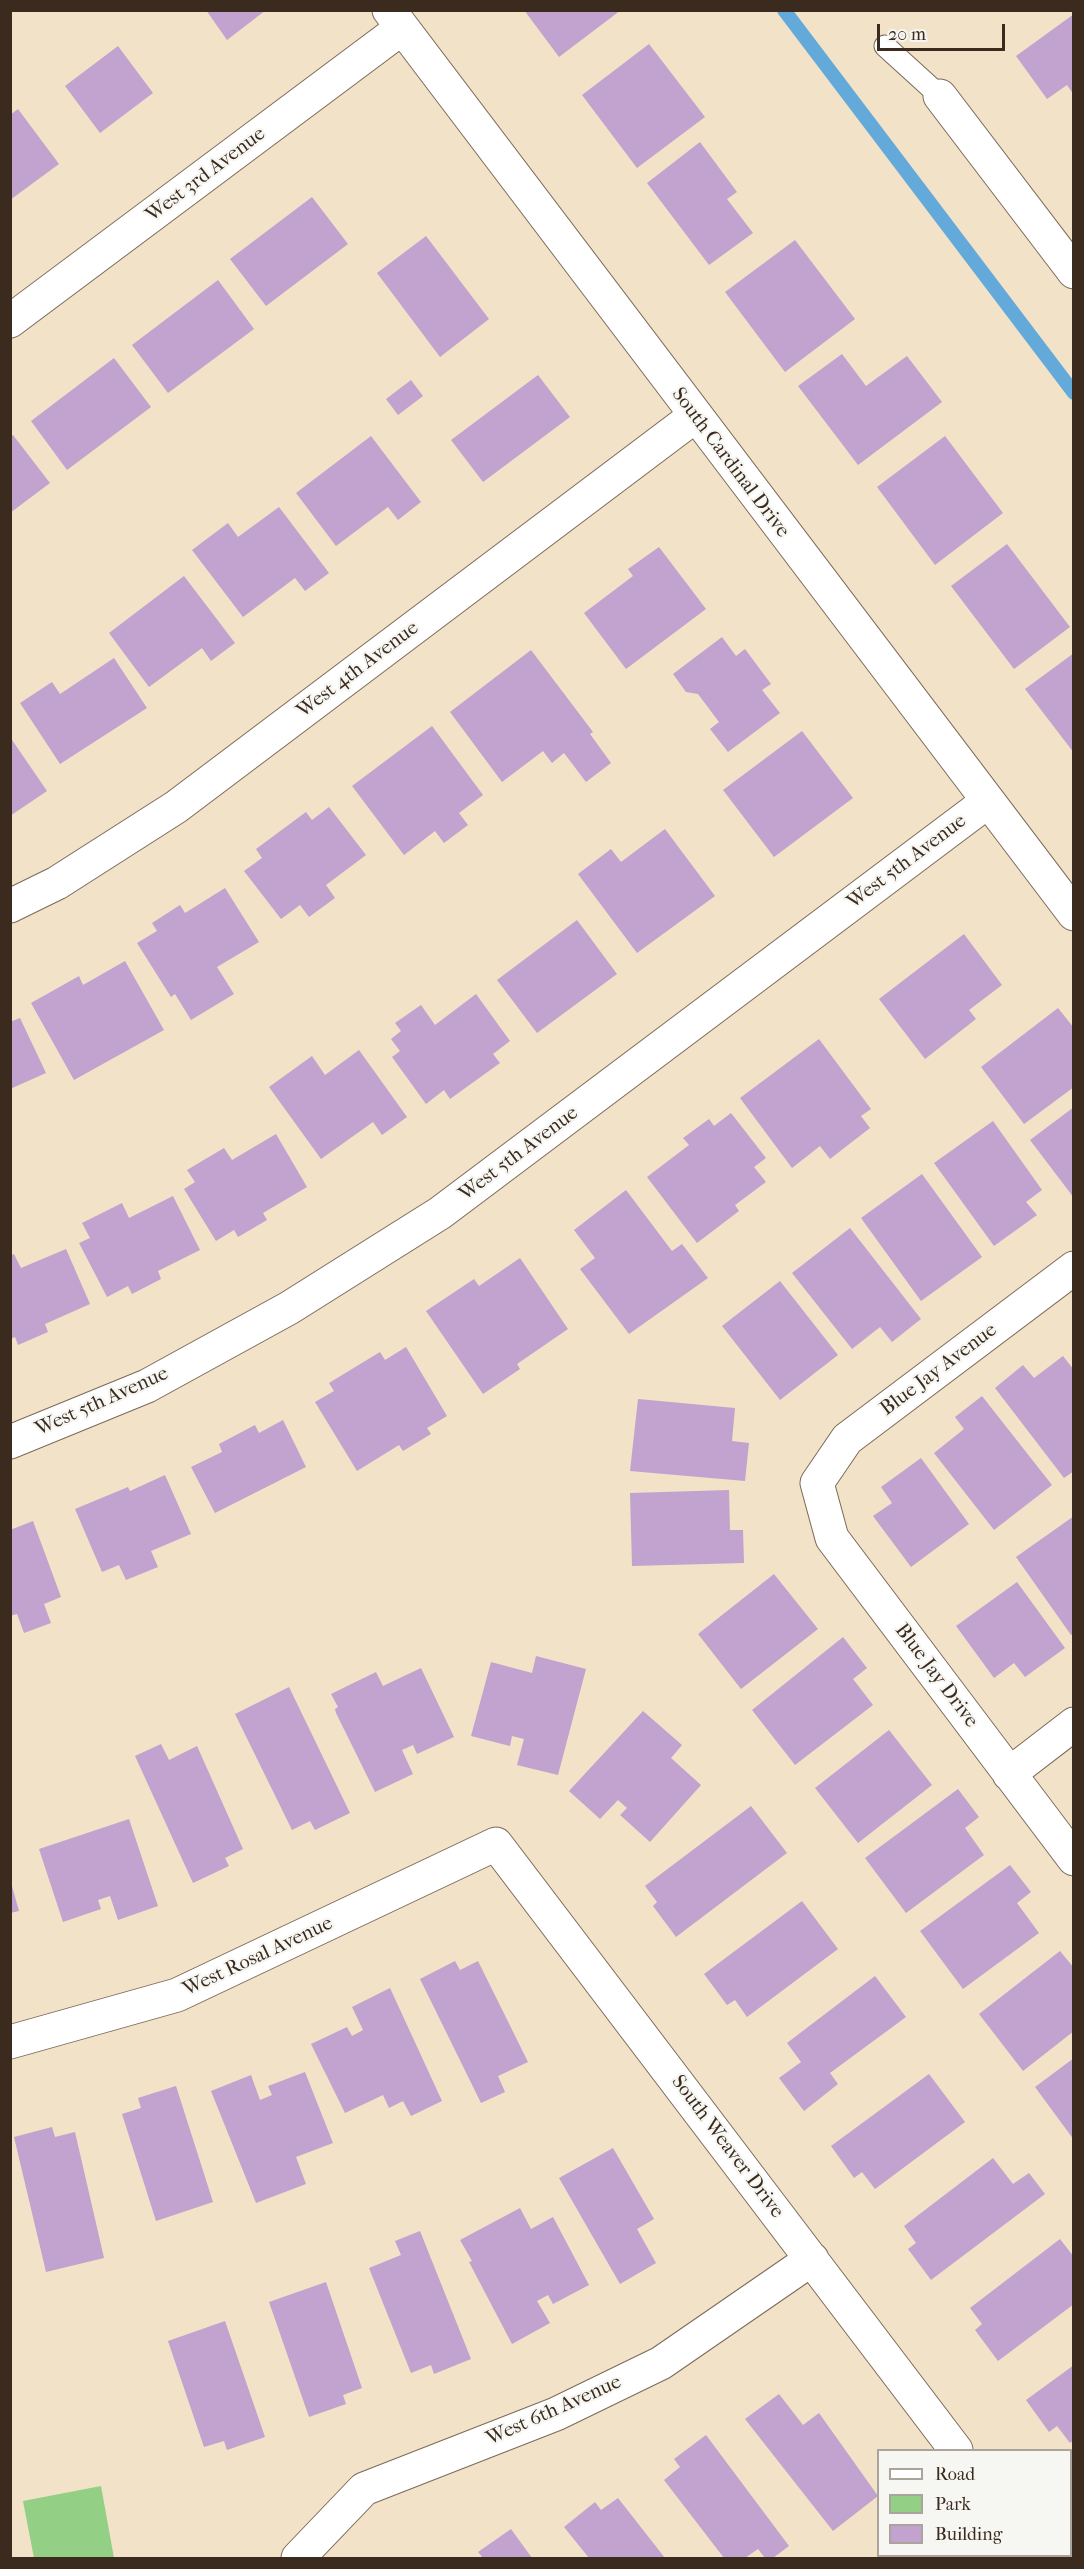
<!DOCTYPE html>
<style>
body{margin:0}
#map{position:relative;width:1084px;height:2569px;overflow:hidden;background:#f2e2c8;font-family:"IM FELL French Canon",serif}
canvas{display:block}
.frame{position:absolute;inset:0;border:12px solid #3b2a1e;pointer-events:none}
.legend{position:absolute;left:877px;top:2449px;width:195px;height:108px;box-sizing:border-box;background:#f6f6f2;border:2px solid #aba49d;margin:0;padding:8px 10px;list-style:none;font-size:18px;color:#3b2a1e}
.legend li{display:flex;align-items:center;gap:12px;height:30px}
.legend b{width:30px;border:2px solid #aba49d}
.scale{position:absolute;left:877px;top:24px;width:128px;height:27px;box-sizing:border-box;border:3px solid #3b2a1e;border-top:0;padding-left:8px;font-size:18px;line-height:21px;white-space:nowrap;color:#3b2a1e;-webkit-text-stroke:4px #f6f6f2;paint-order:stroke}
</style>
<div id="map">
<canvas width="1084" height="2569"></canvas>
<div class="frame"></div>
<ul class="legend">
<li><b style="height:8px;background:#fff"></b>Road</li>
<li><b style="height:16px;background:#93cf84"></b>Park</li>
<li><b style="height:16px;background:#c2a2ce"></b>Building</li>
</ul>
<div class="scale">20 m</div>
</div>
<script>
const c = document.querySelector('canvas').getContext('2d');
c.lineJoin = 'round';
function fill(path, color) { c.fillStyle = color; c.fill(path, 'evenodd'); }
function stroke(path, color, width, dash) { c.strokeStyle = color; c.lineWidth = width; c.lineCap = dash ? 'butt' : 'round'; c.setLineDash(dash || []); c.stroke(path); }
function write(font, color, halo, rows, align = 'center') {
  c.font = font + ' "IM FELL French Canon",serif'; c.lineWidth = 4.5; c.setLineDash([]); c.textBaseline = 'middle'; c.strokeStyle = halo; c.fillStyle = color; for (const [text, x, y, turn = 0] of rows) {
    c.save(); c.translate(x, y); c.rotate((+turn || 0) * Math.PI / 180); c.textAlign = isNaN(turn) ? turn : align; if (halo) c.strokeText(text, 0, 0); c.fillText(text, 0, 0); c.restore();
  }
}
const green = new Path2D(`
 M101,2486L114,2558H34L23,2501Z`);
const stream = new Path2D(`
 M784,10L1074,393`);
const building = new Path2D(`
 M206,10H266L227,40Z
 M524,10H621L559,57Z
 M1074,14V95L1067,85L1047,99L1016,56Z
 M649,44L705,117L637,168L582,95Z
 M118,46L153,93L100,133L65,86Z
 M18,109L59,164L10,200V115Z
 M700,142L737,192L727,199L753,233L709,265L647,183Z
 M312,197L348,244L266,306L230,259Z
 M426,236L489,319L440,357L377,273Z
 M795,240L855,319L785,372L725,292Z
 M218,280L254,329L168,393L132,345Z
 M842,354L866,386L907,356L942,402L858,465L798,386Z
 M114,358L151,407L67,470L31,421Z
 M538,375L570,417L483,482L451,440Z
 M411,380L423,396L398,415L386,399Z
 M13,435L50,483L10,513V437Z
 M371,436L421,502L398,520L388,507L336,546L296,493Z
 M945,436L1003,513L935,565L877,487Z
 M279,507L329,573L305,591L295,578L243,617L192,550L228,523L238,537Z
 M1007,544L1070,627L1014,669L951,586Z
 M659,547L706,609L626,669L584,613L633,576L628,569Z
 M184,576L235,643L211,661L202,648L149,687L109,633Z
 M722,637L736,656L745,649L771,684L762,690L780,713L728,752L710,729L719,722L698,694L686,692L673,674Z
 M531,650L593,732L590,734L611,763L586,782L564,753L552,763L543,751L502,782L450,712Z
 M1074,653V753L1025,689Z
 M114,658L147,708L60,764L20,703L52,682L60,694Z
 M432,726L483,795L459,813L468,825L444,843L435,831L404,855L352,786Z
 M802,731L853,798L774,857L723,790Z
 M10,737L47,791L10,816Z
 M329,807L366,855L326,885L335,898L309,917L300,905L281,919L244,871L262,858L256,849L306,812L312,820Z
 M665,829L715,896L637,953L578,874L611,849L621,862Z
 M225,888L259,942L217,967L234,994L191,1020L175,994L171,997L137,943L157,931L152,923L180,905L185,913Z
 M577,920L617,974L537,1033L497,980Z
 M964,934L1002,985L969,1010L976,1019L925,1059L879,999Z
 M125,961L164,1030L74,1080L31,1003L79,976L83,985Z
 M476,994L510,1041L493,1054L500,1063L450,1099L444,1090L426,1104L392,1057L400,1051L391,1039L401,1031L395,1023L421,1005L435,1025Z
 M1058,1008L1074,1028V1087L1024,1124L981,1067Z
 M20,1018L46,1073L10,1089V1022Z
 M819,1039L871,1109L861,1116L870,1128L830,1159L820,1146L792,1168L740,1098Z
 M359,1050L407,1117L382,1135L373,1122L321,1159L269,1087L312,1056L325,1075Z
 M1074,1107V1198L1030,1140Z
 M731,1113L766,1158L754,1167L766,1182L735,1205L739,1211L697,1243L647,1177L689,1145L683,1138L709,1119L714,1126Z
 M993,1121L1042,1190L1026,1202L1037,1215L994,1246L934,1163Z
 M276,1134L307,1187L263,1213L267,1220L238,1237L234,1230L216,1241L184,1189L195,1182L187,1170L224,1148L232,1160Z
 M922,1174L982,1257L921,1301L861,1218Z
 M626,1190L672,1251L682,1244L708,1278L629,1334L580,1269L595,1258L574,1230Z
 M173,1196L200,1250L158,1271L161,1279L132,1294L128,1286L107,1297L79,1243L90,1238L82,1223L122,1203L129,1218Z
 M850,1228L921,1319L892,1342L880,1327L852,1349L792,1273Z
 M66,1249L90,1304L45,1324L48,1332L18,1345L15,1337L10,1339V1256L14,1254L21,1268Z
 M520,1258L568,1329L517,1364L520,1369L483,1394L426,1311L474,1279L479,1286Z
 M780,1281L838,1355L780,1400L722,1326Z
 M406,1347L447,1416L427,1428L431,1434L403,1451L399,1445L357,1471L315,1402L334,1391L329,1383L380,1352L385,1360Z
 M1063,1356L1074,1370V1471L1064,1478L995,1388L1023,1365L1034,1378Z
 M982,1396L1052,1485L994,1530L934,1453L964,1429L955,1417Z
 M638,1399L735,1408L732,1441L749,1443L745,1481L630,1471Z
 M283,1420L306,1467L215,1513L191,1467L222,1452L219,1444L255,1425L259,1433Z
 M921,1458L969,1524L911,1567L873,1516L892,1503L881,1487Z
 M165,1475L191,1534L151,1551L158,1567L126,1580L119,1565L102,1572L75,1509L128,1487L130,1491Z
 M729,1490L730,1530H743L744,1563L632,1566L630,1493Z
 M1074,1516V1633L1071,1635L1016,1557Z
 M33,1521L61,1597L44,1604L51,1623L24,1633L17,1614L10,1616V1530Z
 M774,1574L818,1629L741,1689L698,1634Z
 M1017,1582L1065,1648L1025,1677L1014,1663L994,1678L956,1626Z
 M843,1637L867,1668L853,1679L873,1705L795,1765L752,1710Z
 M536,1656L586,1669L558,1775L517,1765L524,1739L512,1736L510,1746L471,1736L491,1662L532,1673Z
 M421,1668L454,1737L417,1754L413,1745L402,1750L413,1774L375,1792L336,1713L335,1709L338,1707L331,1694L376,1672L383,1686Z
 M289,1687L350,1813L315,1830L310,1821L292,1830L235,1714Z
 M643,1711L682,1745L671,1758L701,1785L650,1842L620,1815L627,1808L618,1800L600,1819L569,1791Z
 M889,1730L932,1785L858,1843L815,1788Z
 M161,1744L169,1760L197,1746L243,1849L225,1858L229,1866L193,1883L135,1756Z
 M958,1789L979,1817L965,1828L984,1855L906,1913L865,1858Z
 M751,1806L787,1853L676,1937L653,1906L657,1902L645,1886Z
 M129,1819L158,1906L118,1920L110,1896L98,1900L101,1909L63,1922L39,1849Z
 M1010,1865L1031,1892L1017,1903L1039,1933L963,1989L920,1931Z
 M10,1879L19,1911L10,1913Z
 M802,1901L838,1949L747,2017L735,2000L727,2005L704,1974Z
 M1060,1951L1074,1968V2031L1023,2071L979,2014Z
 M455,1961L460,1970L478,1961L528,2062L498,2076L505,2092L481,2103L420,1979Z
 M875,1976L906,2017L830,2073L838,2084L804,2111L779,2078L801,2062L787,2043Z
 M390,1988L442,2101L411,2116L403,2101L389,2108L383,2095L345,2113L311,2044L347,2027L352,2036L363,2030L352,2007Z
 M1074,2058V2140L1035,2087Z
 M305,2072L333,2143L296,2157L306,2184L256,2203L211,2091L251,2075L260,2100L272,2095L268,2086Z
 M929,2074L965,2122L875,2189L862,2172L854,2178L831,2146Z
 M176,2086L213,2202L156,2221L122,2114L141,2108L138,2098Z
 M52,2127L55,2137L75,2132L104,2258L46,2272L14,2137Z
 M613,2148L654,2219L637,2229L656,2263L620,2284L559,2178Z
 M993,2158L1013,2184L1029,2173L1045,2194L931,2280L908,2249L916,2243L904,2226Z
 M520,2208L531,2229L553,2217L589,2285L553,2304L548,2295L537,2301L550,2323L512,2344L469,2262L472,2261L460,2240Z
 M420,2231L471,2359L434,2374L431,2365L411,2373L369,2268L401,2255L395,2241Z
 M1060,2239L1074,2257V2304L998,2361L975,2330L982,2324L970,2308Z
 M326,2282L362,2388L343,2395L346,2404L309,2417L269,2302Z
 M225,2321L265,2437L227,2450L224,2441L204,2447L168,2341Z
 M1074,2365V2440L1070,2443L1057,2426L1049,2432L1026,2400Z
 M779,2394L803,2425L819,2413L878,2496L833,2531L745,2419Z
 M706,2435L789,2546L773,2558H765L758,2549L745,2558H724L664,2480L680,2467L674,2459Z
 M618,2498L665,2558H589L564,2527L595,2502L601,2510Z
 M511,2529L532,2558H483L478,2552Z`);
const service = new Path2D(`
 M885,46L940,96`);
const minor = new Path2D(`
 M389,10L1074,914
 M940,96L1074,272
 M10,321L402,28
 M10,906L57,883L176,807L695,416
 M1074,1268L847,1439L817,1483L832,1538L1074,1859
 M10,1442L147,1386L289,1308L440,1213L987,802
 M1009,1774L1074,1724
 M10,2042L177,1995L496,1844L956,2450
 M1035,2556L1037,2558
 M298,2558L364,2489L556,2414L661,2363L812,2259`);
const streetNames = [
 ["West 3rd Avenue",206,175,-37],
 ["South Cardinal Drive",730,463,53],
 ["West 4th Avenue",358,670,-37],
 ["West 5th Avenue",907,862,-37],
 ["West 5th Avenue",519,1154,-37],
 ["Blue Jay Avenue",939,1370,-37],
 ["West 5th Avenue",102,1402,-24],
 ["Blue Jay Drive",936,1676,53],
 ["West Rosal Avenue",258,1957,-25],
 ["South Weaver Drive",727,2147,53],
 ["West 6th Avenue",554,2411,-24]
];
fill(green, '#93cf84');
stroke(stream, '#63a9d9', 14);
fill(building, '#c2a2ce');
stroke(service, '#7b6a5a', 23);
stroke(minor, '#7b6a5a', 35);
stroke(service, '#fff', 21);
stroke(minor, '#fff', 33);
write('20px', '#3b2a1e', '#f6f6f2', streetNames);
</script>
